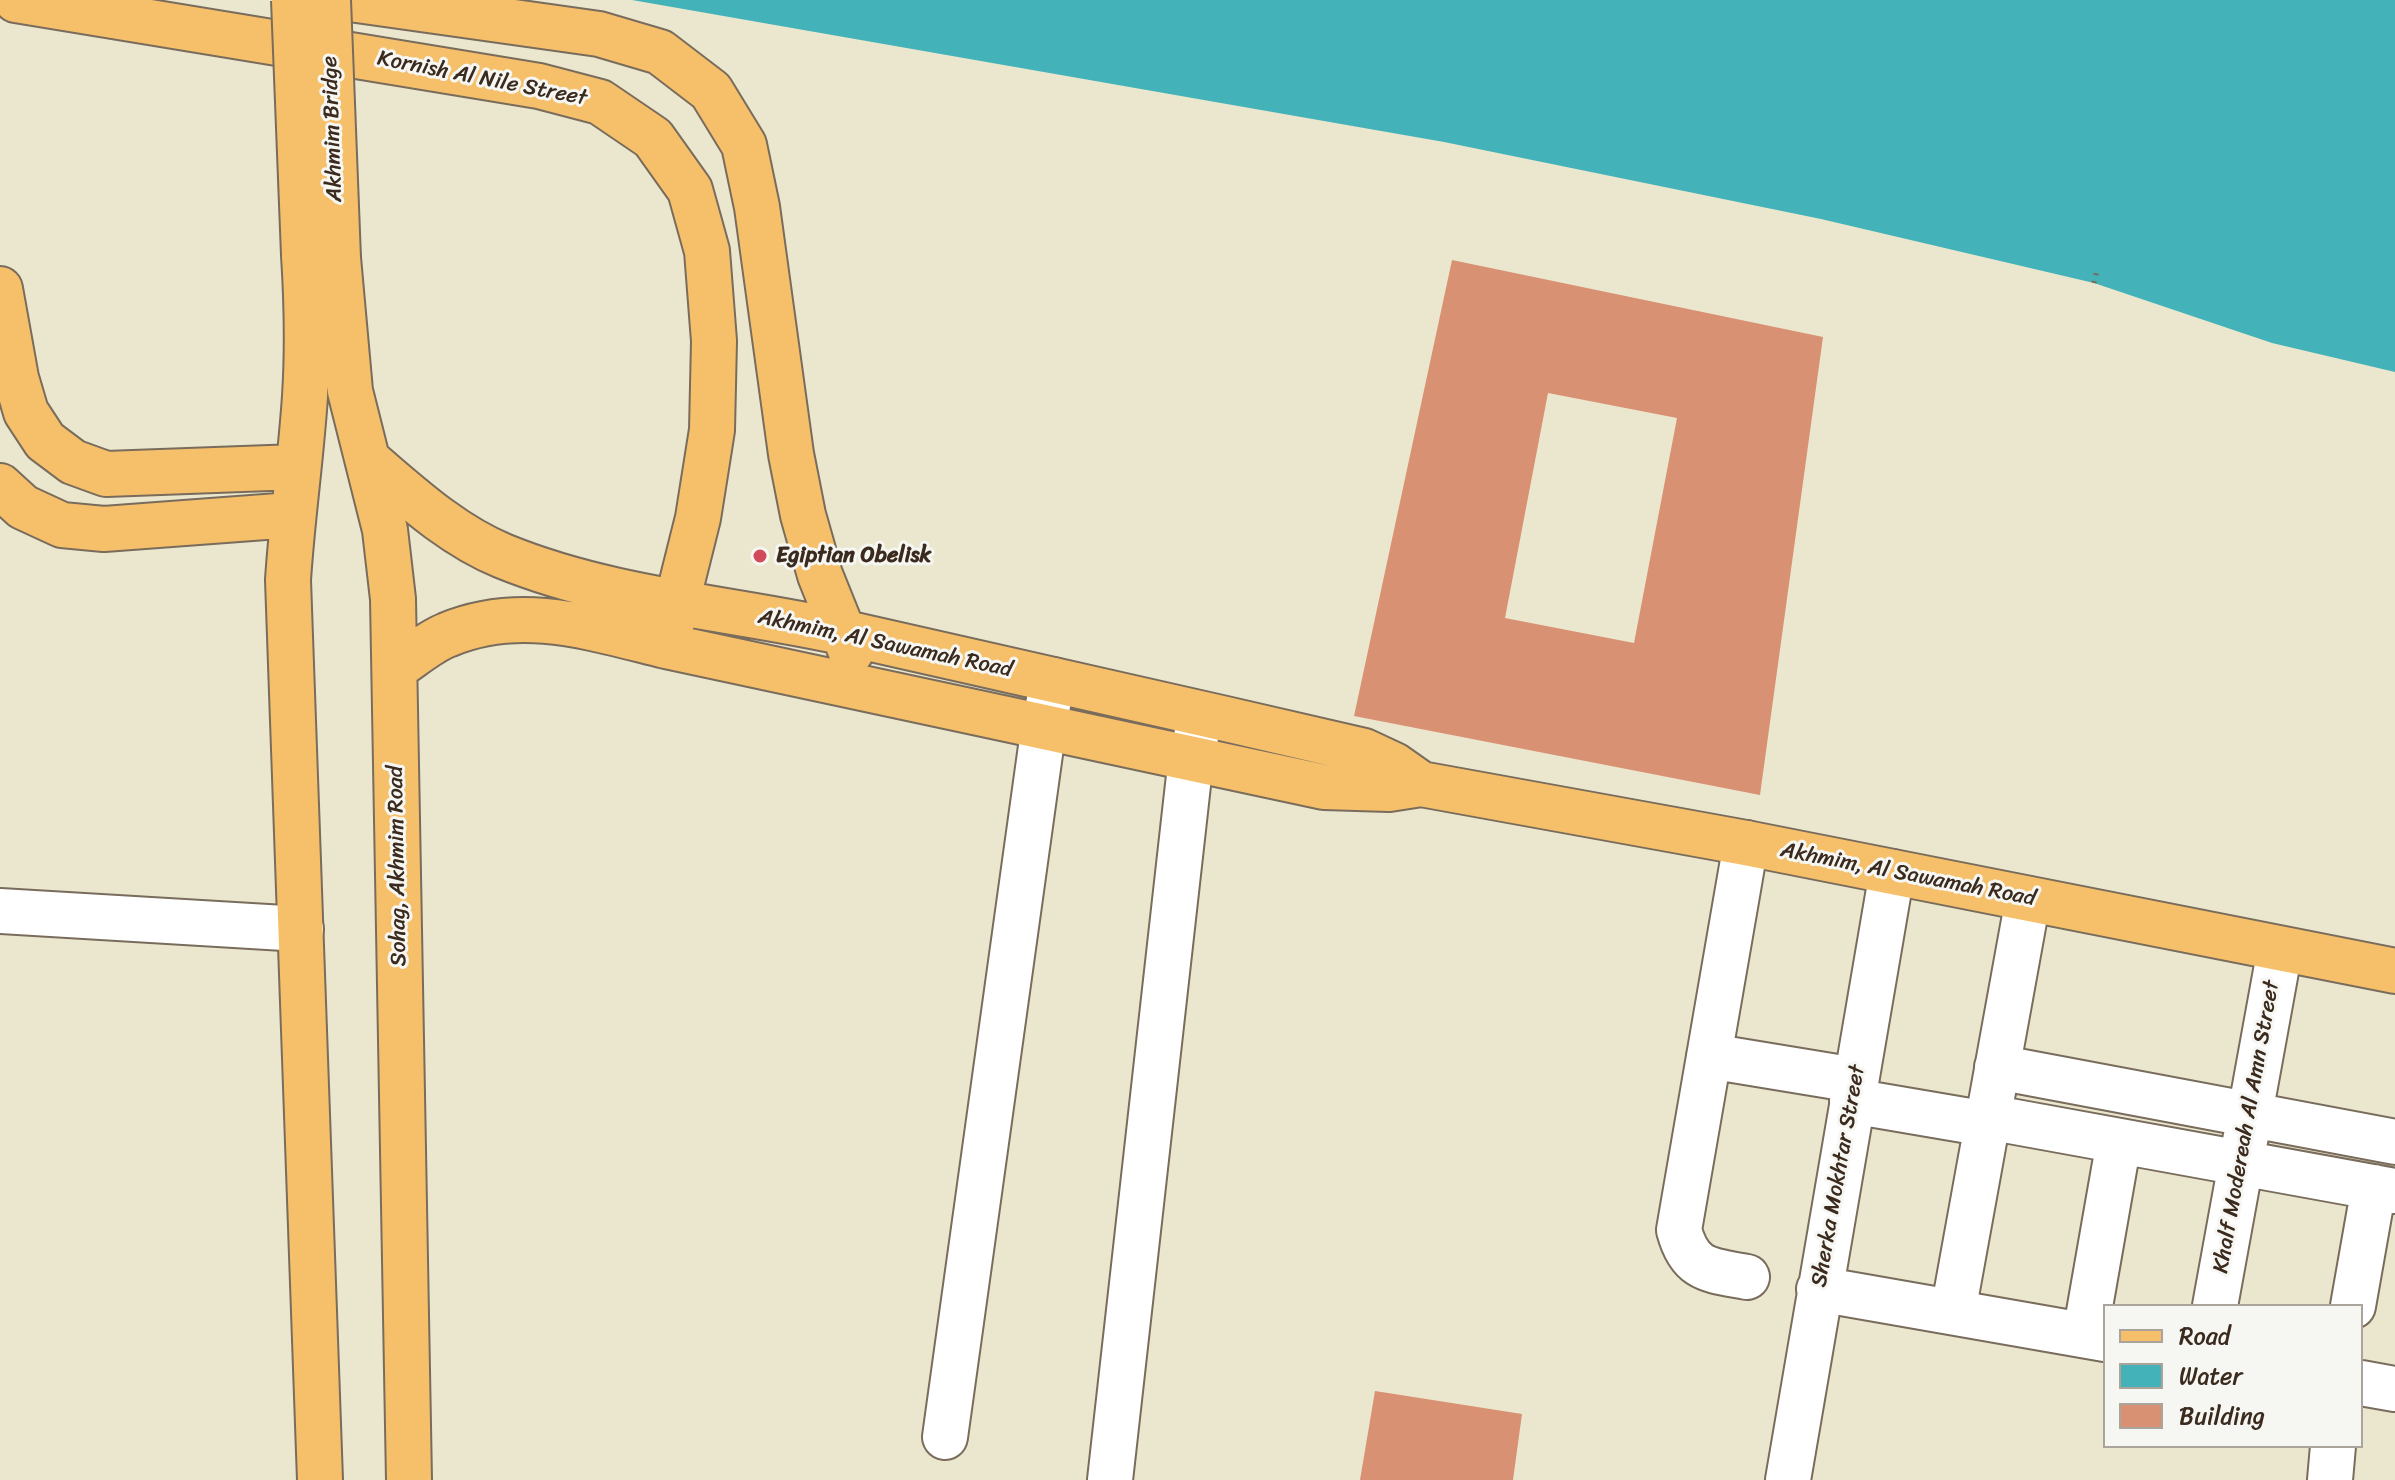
<!DOCTYPE html>
<style>
body{margin:0}
#map{position:relative;width:2395px;height:1480px;overflow:hidden;background:#ebe7ce;font-family:Sriracha,sans-serif}
canvas{display:block}
.legend{position:absolute;left:2103px;top:1304px;width:260px;height:144px;box-sizing:border-box;background:#f6f6f2;border:2px solid #aba49d;margin:0;padding:10px 14px;list-style:none;font-size:24px;color:#3b2a1e}
.legend li{display:flex;align-items:center;gap:16px;height:40px}
.legend b{width:40px;border:2px solid #aba49d}
</style>
<div id="map">
<canvas width="2395" height="1480"></canvas>
<ul class="legend">
<li><b style="height:10px;background:#f6c06b"></b>Road</li>
<li><b style="height:22px;background:#43b3b9"></b>Water</li>
<li><b style="height:22px;background:#d99174"></b>Building</li>
</ul>
</div>
<script>
const c = document.querySelector('canvas').getContext('2d');
c.lineJoin = 'round';
function fill(path, color) { c.fillStyle = color; c.fill(path, 'evenodd'); }
function stroke(path, color, width, dash) { c.strokeStyle = color; c.lineWidth = width; c.lineCap = dash ? 'butt' : 'round'; c.setLineDash(dash || []); c.stroke(path); }
function write(font, color, halo, rows, align = 'center') {
  c.font = font + ' Sriracha,sans-serif'; c.lineWidth = 6; c.setLineDash([]); c.textBaseline = 'middle'; c.strokeStyle = halo; c.fillStyle = color; for (const [text, x, y, turn = 0] of rows) {
    c.save(); c.translate(x, y); c.rotate((+turn || 0) * Math.PI / 180); c.textAlign = isNaN(turn) ? turn : align; if (halo) c.strokeText(text, 0, 0); c.fillText(text, 0, 0); c.restore();
  }
}
const water = new Path2D(`
 M632,0H2395V372L2272,343L2094,283L1821,219L1444,142Z`);
const building = new Path2D(`
 M1452,260L1823,337L1760,795L1354,716ZM1548,393L1677,418L1634,643L1505,618Z
 M1375,1391L1522,1414L1513,1480H1360Z`);
const path = new Path2D(`
 M2094,283L2097,270`);
const minor = new Path2D(`
 M1746,843L1679,1230C1690,1271 1709,1270 1747,1277
 M0,911L301,929
 M1709,1056L1855,1080
 M1997,1067L2395,1142
 M1852,1101L1987,1124
 M1988,1117L2395,1191
 M1819,1289L2105,1339
 M2215,1306L2280,949
 M2353,1306L2374,1187
 M1953,1312L2028,899
 M2085,1335L2119,1141
 M2361,1383L2395,1389
 M945,1437L1044,725L1053,680
 M1110,1480L1191,758L1199,724
 M1788,1480L1892,872
 M2330,1480L2333,1446`);
const major = new Path2D(`
 M16,0L539,86L600,102L653,138L690,190L707,251L714,341L712,430L698,518L666,646
 M357,0L599,34L660,52L711,91L744,145L757,207L791,454L803,515L820,575L851,652
 M304,255C307,302 308,349 305,396C301,458 292,518 288,580L320,1480
 M338,258L350,391L385,530L393,599L409,1480
 M0,289L16,378L26,412L45,441L73,462L106,474L297,467
 M370,462C411,497 452,535 503,556C613,601 735,608 850,634C1022,673 1193,711 1364,751L1394,765L1421,784
 M0,486L23,507L62,525L104,529L292,515
 M395,668C411,658 429,642 447,635C521,604 592,628 666,646L1324,787L1389,789L1421,784L1746,843L2395,971`);
const majorBridge = new Path2D(`
 M294,0L304,255
 M328,0L338,258`);
const markers = [
 [760,556,8,"#d1495b"]
];
const streetNames = [
 ["Kornish Al Nile Street",482,79,11],
 ["Akhmim Bridge",333,129,-92],
 ["Akhmim, Al Sawamah Road",885,644,12],
 ["Sohag, Akhmim Road",398,866,-91],
 ["Akhmim, Al Sawamah Road",1908,875,11],
 ["Khalf Modereah Al Amn Street",2247,1127,-80],
 ["Sherka Mokhtar Street",1839,1176,-80]
];
const poiNames = [
 ["Egiptian Obelisk",776,556]
];
fill(water, '#43b3b9');
fill(building, '#d99174');
stroke(minor, '#796c5c', 48);
stroke(major, '#796c5c', 48);
stroke(path, '#796c5c', 5, [2, 6]);
stroke(minor, '#fff', 44);
stroke(major, '#f6c06b', 44);
stroke(majorBridge, '#796c5c', 48, []);
stroke(majorBridge, '#f6c06b', 44);
for (const [x, y, r, color] of markers) { const dot = new Path2D(); dot.arc(x, y, r, 0, 2 * Math.PI); c.fillStyle = color; c.fill(dot); stroke(dot, '#f6f6f2', 3); }
write('22px', '#3b2a1e', '#f6f6f2', streetNames);
write('bold 22px', '#3b2a1e', '#f6f6f2', poiNames, 'left');
</script>
